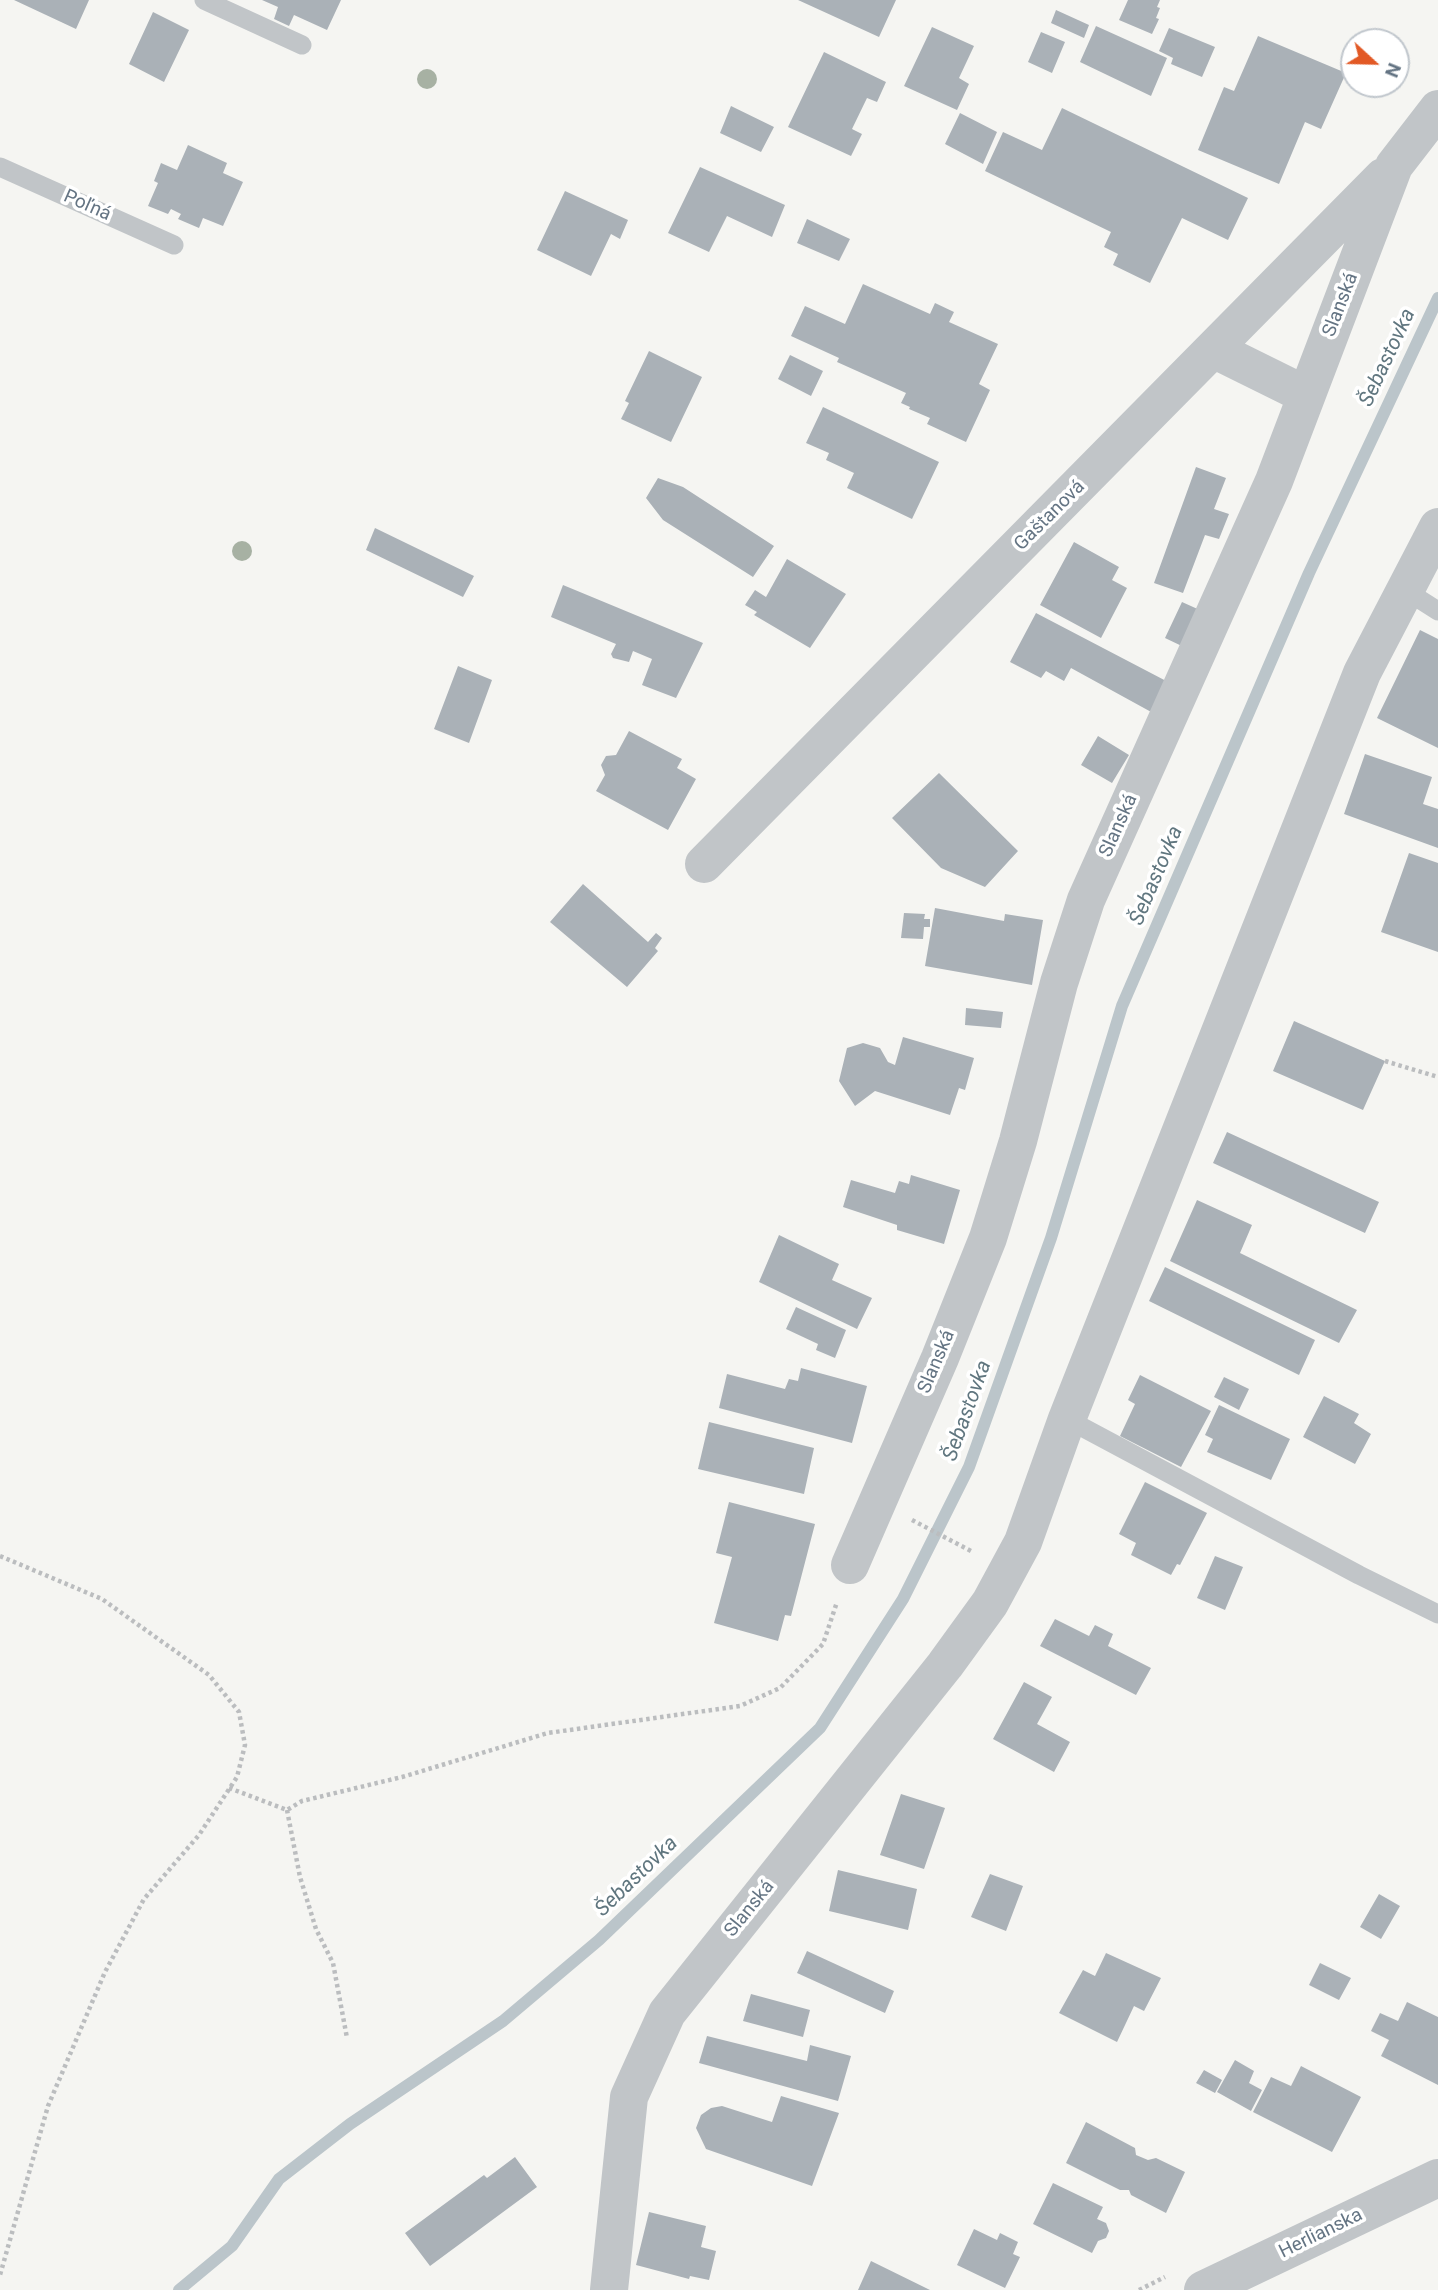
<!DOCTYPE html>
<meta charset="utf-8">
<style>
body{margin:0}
#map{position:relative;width:1438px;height:2290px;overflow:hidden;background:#f5f5f2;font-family:Roboto,sans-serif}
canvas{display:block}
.north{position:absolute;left:1340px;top:28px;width:70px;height:70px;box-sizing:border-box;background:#fff;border:2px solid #c1c7cd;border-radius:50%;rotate:112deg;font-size:19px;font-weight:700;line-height:28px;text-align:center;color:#647483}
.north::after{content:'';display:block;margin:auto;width:24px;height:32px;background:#e25925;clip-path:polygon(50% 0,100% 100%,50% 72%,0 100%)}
</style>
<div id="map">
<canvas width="1438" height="2290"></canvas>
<div class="north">N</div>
</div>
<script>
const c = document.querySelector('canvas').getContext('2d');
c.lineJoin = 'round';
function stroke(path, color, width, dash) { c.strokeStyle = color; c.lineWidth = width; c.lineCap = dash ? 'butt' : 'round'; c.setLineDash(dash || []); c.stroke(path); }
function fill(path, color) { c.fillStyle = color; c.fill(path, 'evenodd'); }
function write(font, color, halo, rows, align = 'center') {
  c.font = font + ' Roboto,sans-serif'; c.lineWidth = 7; c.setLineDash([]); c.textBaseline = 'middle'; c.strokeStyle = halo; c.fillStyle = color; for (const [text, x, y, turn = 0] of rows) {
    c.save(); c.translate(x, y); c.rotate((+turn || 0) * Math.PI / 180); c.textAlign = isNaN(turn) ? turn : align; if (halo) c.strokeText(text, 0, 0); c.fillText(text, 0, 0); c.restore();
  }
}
const stream = new Path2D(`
 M179,2290L232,2246L279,2179L350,2124L503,2021L599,1940L820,1728L903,1599L969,1467L1051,1238L1122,1006L1309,573L1438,298`);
const building = new Path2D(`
 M14,0H89L76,29Z
 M262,0H341L327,30L294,15L289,26L274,19L278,7Z
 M798,0H896L879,37Z
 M1128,0H1160L1157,7L1160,8L1156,18L1159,19L1152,34L1119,20Z
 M1056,10L1089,25L1084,38L1051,23Z
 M153,12L189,30L164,82L129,64Z
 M1096,26L1167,58L1151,96L1080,62Z
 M932,27L974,46L959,78L969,84L957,110L904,86Z
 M1169,28L1215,47L1202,77L1171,64L1173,58L1159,51Z
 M1041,32L1065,42L1052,73L1028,62Z
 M1258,36L1346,73L1321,129L1305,122L1279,184L1198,150L1224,87L1234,91Z
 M824,52L886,82L877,102L867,98L852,129L862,134L851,156L788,127Z
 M731,106L774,127L761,152L720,133Z
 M1062,108L1248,198L1228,240L1182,218L1150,283L1113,265L1118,254L1104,247L1111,232L985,171L1003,132L1042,150Z
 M960,113L997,132L983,164L945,144Z
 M188,145L227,163L223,173L243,182L223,226L203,218L199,228L178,219L181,214L171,209L168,214L148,206L158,183L154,181L161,163L177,170Z
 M700,167L785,205L772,237L727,216L709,252L668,233Z
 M565,191L628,220L620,239L611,234L591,276L537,250Z
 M807,219L850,239L839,261L797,243Z
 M863,284L930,314L935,303L954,312L949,322L998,344L979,384L990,390L966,442L927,424L930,418L909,409L910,407L901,403L906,393L837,362L839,358L791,336L805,306L845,324Z
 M649,351L702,377L671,442L621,419L629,403L625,401Z
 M790,355L823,371L811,396L778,379Z
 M823,407L939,462L912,519L847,488L854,473L826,460L829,453L806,443Z
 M1196,467L1226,478L1214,509L1229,514L1219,539L1205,535L1183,593L1154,583Z
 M658,478L683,487L774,546L753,577L663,520L646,498Z
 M375,528L474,576L463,597L366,550Z
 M1074,542L1119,567L1112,580L1127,588L1101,638L1040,605Z
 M787,559L846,594L810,648L754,615L757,612L745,605L755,590L766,597Z
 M563,585L703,643L676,698L642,685L652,659L633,651L629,662L613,658L611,654L616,644L551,617Z
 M1182,602L1202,611L1186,648L1165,638Z
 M1036,613L1170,683L1153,713L1071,668L1064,681L1046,671L1041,678L1010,662Z
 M1420,630L1438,639V748L1377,718Z
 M458,666L492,680L469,743L434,729Z
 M629,731L682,759L677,768L696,779L668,830L596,791L605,775L601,765L606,756L616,755Z
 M1098,736L1129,755L1112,783L1081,765Z
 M1365,754L1432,777L1423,804L1438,809V848L1344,814Z
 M939,773L1018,851L985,887L941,868L892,818Z
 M1409,853L1438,863V952L1381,932Z
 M583,884L648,942L656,933L662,938L655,948L658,951L627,987L550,922Z
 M935,908L1004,921L1005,914L1043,920L1032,985L925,966Z
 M904,913L925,914L924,919H930V927H924L923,939L901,938Z
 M966,1008L1003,1012L1001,1028L965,1025Z
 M1294,1021L1385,1061L1363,1110L1273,1071Z
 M903,1037L974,1058L965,1090L959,1088L950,1115L875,1091L855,1106L839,1081L847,1048L863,1043L880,1048L888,1062L895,1065Z
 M1227,1132L1379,1202L1365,1233L1213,1163Z
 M911,1175L960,1190L944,1244L897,1230V1225L843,1207L851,1180L895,1193L899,1181L909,1184Z
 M1197,1200L1252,1225L1240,1253L1357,1310L1339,1343L1170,1261Z
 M779,1235L839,1264L832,1280L872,1298L857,1329L759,1282Z
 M1165,1267L1315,1340L1299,1375L1149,1301Z
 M796,1307L846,1330L835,1358L816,1350L818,1344L786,1329Z
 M801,1368L867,1386L852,1443L719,1408L727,1374L785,1389L789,1379L798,1381Z
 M1140,1375L1211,1411L1181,1467L1120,1436L1135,1404L1128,1400Z
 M1224,1377L1249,1389L1239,1410L1214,1397Z
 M1324,1396L1359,1414L1354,1423L1371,1434L1355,1464L1303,1437Z
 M1219,1405L1290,1439L1271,1480L1207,1452L1213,1439L1205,1435Z
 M709,1422L814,1448L804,1494L698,1469Z
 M1145,1482L1207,1513L1180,1565L1177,1564L1171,1575L1131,1555L1136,1543L1119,1534Z
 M729,1502L815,1524L791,1616L785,1615L778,1641L714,1623L732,1557L716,1553Z
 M1215,1556L1243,1567L1225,1610L1197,1598Z
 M1055,1619L1089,1636L1095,1625L1113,1634L1108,1646L1151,1668L1136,1695L1040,1646Z
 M1024,1682L1052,1697L1037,1724L1070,1742L1054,1772L993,1739Z
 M901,1794L945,1808L924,1869L880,1855Z
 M838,1870L917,1889L908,1930L829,1911Z
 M990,1874L1023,1886L1006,1931L971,1917Z
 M1379,1894L1400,1906L1381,1939L1360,1927Z
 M807,1951L894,1991L885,2013L797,1973Z
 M1106,1953L1161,1978L1144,2011L1134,2006L1117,2042L1059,2013L1083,1970L1095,1976Z
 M1320,1963L1351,1978L1339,2000L1309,1985Z
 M751,1994L810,2010L803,2037L743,2021Z
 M1407,2002L1438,2017V2085L1381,2056L1389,2040L1371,2031L1380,2013L1398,2021Z
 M707,2036L807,2061L810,2045L851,2056L838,2101L699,2063Z
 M1235,2060L1254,2071L1249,2083L1262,2090L1251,2111L1217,2092Z
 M1301,2066L1361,2097L1332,2152L1253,2112L1271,2077L1291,2086Z
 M1204,2070L1222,2080L1215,2093L1196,2083Z
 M781,2096L839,2113L812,2186L706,2149L696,2128L701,2115L711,2108L722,2106L772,2122Z
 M1086,2122L1135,2148L1136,2155L1148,2160L1156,2158L1185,2172L1166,2213L1131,2195L1129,2190H1120L1066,2163Z
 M515,2157L537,2187L430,2266L405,2233L484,2175L487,2178Z
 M1053,2183L1103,2207L1097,2219L1106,2223L1109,2231L1106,2238L1098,2241L1092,2253L1033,2224Z
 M649,2212L706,2226L701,2247L716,2251L709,2280L690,2276L689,2279L636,2265Z
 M974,2229L997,2240L1000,2233L1018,2242L1013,2254L1020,2257L1005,2288L957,2265Z
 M871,2261L930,2290H858Z`);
const path = new Path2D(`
 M1385,1061L1438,1077
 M912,1520L973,1552
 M0,1556L102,1599L209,1675L239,1712L245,1745L237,1777L199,1835L144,1899L105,1972L48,2106L0,2275
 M229,1788L287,1810L302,1801L402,1777L548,1733L740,1706L780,1688L823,1644L837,1602
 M287,1810L300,1877L316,1929L333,1963L347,2038
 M1139,2290L1165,2277`);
const service = new Path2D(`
 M204,0L302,45
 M0,167L174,245
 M1405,590L1438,611
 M1067,1419L1359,1575L1438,1614`);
const minor = new Path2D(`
 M1213,349L1306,395
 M704,864L1383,177
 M850,1565L940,1358L988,1238L1018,1141L1059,983L1086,900L1274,481L1394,166L1438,109
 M609,2290L629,2097L667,2013L945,1665L990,1603L1023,1542L1067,1419L1362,673L1438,527`);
const tertiary = new Path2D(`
 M1203,2290L1438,2178`);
const trees = [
 [427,79],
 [242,551]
];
const streetNames = [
 ["Poľná",87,206,24],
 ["Slanská",1341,305,-69],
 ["Gaštanová",1050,516,-45],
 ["Slanská",1119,826,-66],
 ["Slanská",937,1362,-67],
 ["Slanská",750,1909,-51],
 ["Herlianska",1321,2234,-26]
];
const waterNames = [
 ["Šebastovka",1388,358,-65],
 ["Šebastovka",1157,876,-67],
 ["Šebastovka",968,1411,-70],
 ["Šebastovka",637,1877,-44]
];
stroke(stream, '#bbc5ca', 12);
fill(building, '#aab1b7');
stroke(path, '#bbbdbf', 4.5, [3.5, 3.5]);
stroke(service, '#c1c5c8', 19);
stroke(minor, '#c1c5c8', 38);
stroke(tertiary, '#c1c5c8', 38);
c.fillStyle = '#a7b1a3';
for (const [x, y] of trees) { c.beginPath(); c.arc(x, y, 10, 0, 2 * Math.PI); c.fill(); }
write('19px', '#647483', '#fff', streetNames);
write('italic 21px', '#60767f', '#fff', waterNames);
</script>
